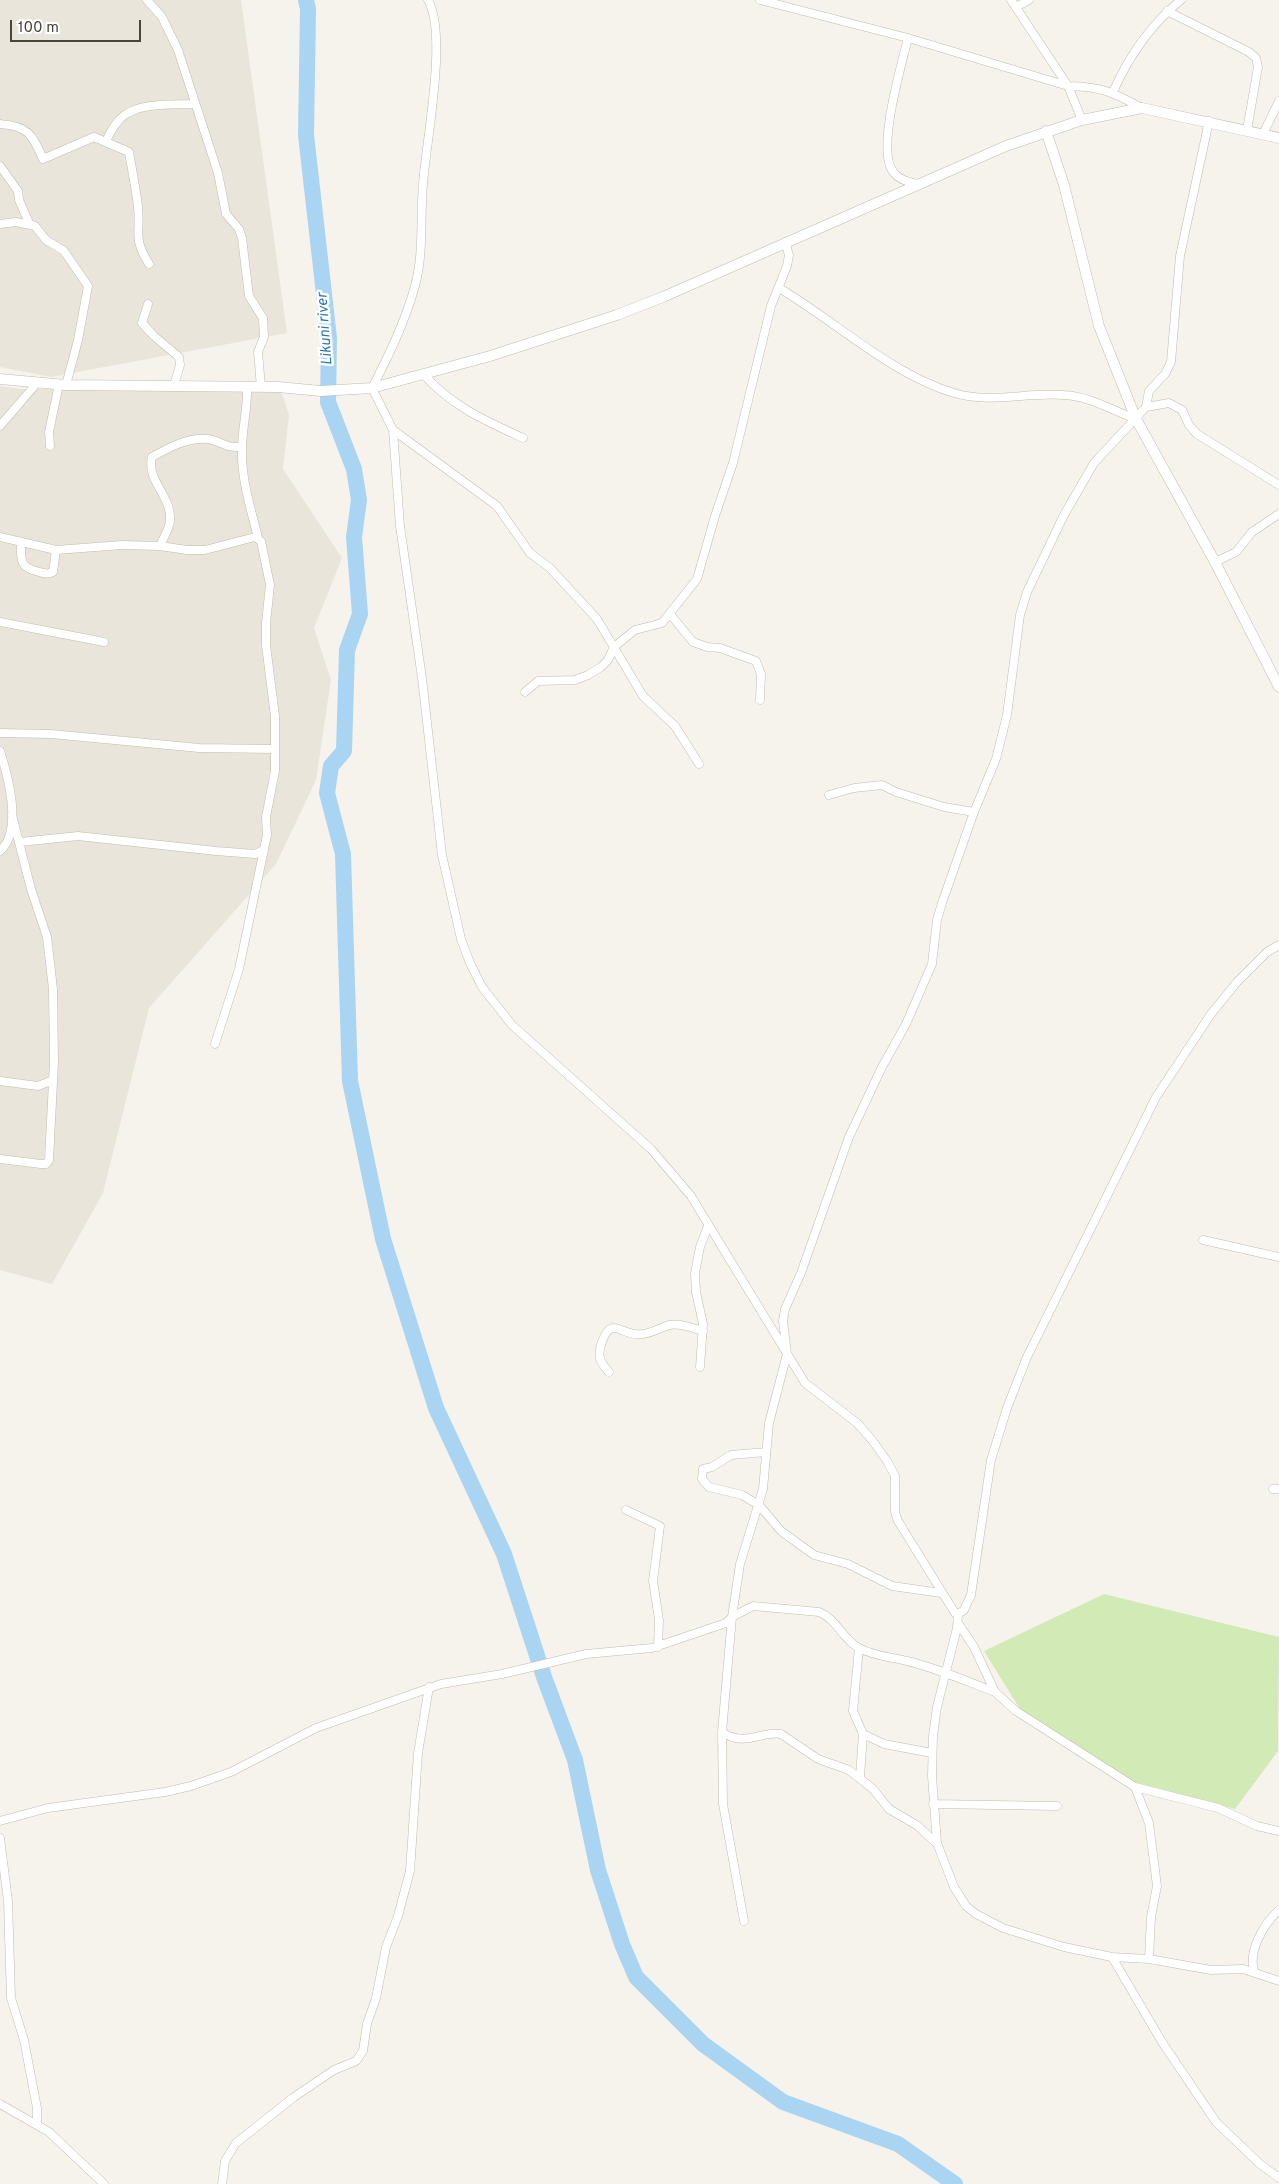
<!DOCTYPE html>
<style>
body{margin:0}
#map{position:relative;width:1279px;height:2184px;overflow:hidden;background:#f6f3ec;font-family:Overpass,sans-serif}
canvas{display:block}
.scale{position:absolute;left:10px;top:20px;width:131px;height:22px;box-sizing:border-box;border:2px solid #4b4439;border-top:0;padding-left:6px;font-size:15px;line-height:18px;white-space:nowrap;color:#4b4439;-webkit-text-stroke:4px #fff;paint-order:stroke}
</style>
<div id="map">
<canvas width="1279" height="2184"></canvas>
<div class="scale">100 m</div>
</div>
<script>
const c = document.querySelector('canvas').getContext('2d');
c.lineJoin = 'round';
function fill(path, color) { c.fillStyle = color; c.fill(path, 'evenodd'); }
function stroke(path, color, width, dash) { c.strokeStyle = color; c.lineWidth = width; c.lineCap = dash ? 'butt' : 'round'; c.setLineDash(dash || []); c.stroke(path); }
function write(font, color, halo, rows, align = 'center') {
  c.font = font + ' Overpass,sans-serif'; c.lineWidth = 5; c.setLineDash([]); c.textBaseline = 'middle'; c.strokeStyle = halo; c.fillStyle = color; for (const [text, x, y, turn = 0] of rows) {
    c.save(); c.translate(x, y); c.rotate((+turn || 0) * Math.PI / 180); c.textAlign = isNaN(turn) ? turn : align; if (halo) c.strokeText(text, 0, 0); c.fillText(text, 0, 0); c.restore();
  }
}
const residential = new Path2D(`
 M0,0H241L287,333L51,377L0,367Z
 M0,386L20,389L281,390L289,415L283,469L342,558L314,628L331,680L316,780L276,864L149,1008L103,1193L52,1284L0,1270Z`);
const green = new Path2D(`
 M1104,1594L1279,1637L1278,1751L1235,1809L1134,1782L1020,1709L984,1651Z`);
const river = new Path2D(`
 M306,0L308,9L306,135L329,338L328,402L354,469L359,500L354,537L360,614L347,650L344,751L331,766L327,793L343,854L350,1081L383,1239L436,1408L504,1554L544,1677L575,1760L598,1870L622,1944L636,1977L703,2044L783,2102L898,2144L955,2184`);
const minor = new Path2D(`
 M147,0L162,17L178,50L218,173L226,214L239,229L242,238L249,296L263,318L264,337L258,352L261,387
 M428,0C448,35 426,141 423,184C420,219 424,253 415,286C405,322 389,355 372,388L393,430L400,526L422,678L442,855L461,939L470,963L482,987L512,1025L651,1149L691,1196L805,1383L857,1423L872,1440L887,1461L895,1476V1512L898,1521L955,1613L958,1614L964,1610L971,1595L991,1460L1007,1408L1027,1357L1156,1097L1211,1014L1237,982L1267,952L1279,945
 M760,0L908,38L1068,86C1103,87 1112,92 1142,108
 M1011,0L1068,86L1082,120
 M1016,7L1029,0
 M1167,11L1249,52L1256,58L1258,67L1247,130
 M908,38C902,64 875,152 894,173C900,180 909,182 918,184
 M1113,92C1129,56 1150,25 1181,0
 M0,124C28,126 32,134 43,159L94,137L129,152C132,170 136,189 138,207C141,234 132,236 149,264
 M1263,134L1279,101
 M106,141C111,131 117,119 128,113C144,103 176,105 194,104
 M0,166L18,191L19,200L30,225
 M0,224L16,222L35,226L46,240L64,251L88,286L78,340L66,385
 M779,288C835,321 892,375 954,393C991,404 1027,392 1064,395C1089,396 1114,411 1136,419
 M148,304L142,323L154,336L179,357L180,365L174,385
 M423,374C453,407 484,420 523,438
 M247,386C248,408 242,428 242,449C241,479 251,509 258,538
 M1146,407L1149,391L1165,374L1171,362L1180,256L1209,121
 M0,426L37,383
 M393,430L497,506L530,553L550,568L597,619L643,696L675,726L699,764
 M50,446L49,432L59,384
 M0,537L56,550L122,545L160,546L187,550H205L255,537L261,541L270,585L266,623V645L275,716V771L266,817L267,835L239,969L215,1044
 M21,542C21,558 19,567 36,571C43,573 47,575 53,572L56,550
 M160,546C163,538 170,528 170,520C172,496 146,481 152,457C168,448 188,437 208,439C221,441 224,448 241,447
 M1215,562L1236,552L1252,532L1279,514
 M670,614L693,642L707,647L720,648L756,661L761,674L760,700
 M0,622L104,642
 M525,692L538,681L575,680L588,675L601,667L608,660L614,647L635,630L662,623L697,579L715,516L733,463L771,306L787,266L789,255L785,242
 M0,733L51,734L199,748L275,749
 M0,751C8,776 23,831 0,851
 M829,795L854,788L882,785L896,792L944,807L974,812
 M20,842L78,836L216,851L255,854L264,850
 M0,1081L38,1086L53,1080
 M0,1159L41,1164H46L49,1160L54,1062L53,989L47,937L31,889L12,815
 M1203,1240L1279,1257
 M700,1367L703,1324L696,1292L695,1273L700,1247L708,1226
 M609,1372C601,1363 597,1358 601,1345C611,1312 622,1338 643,1334C652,1333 660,1328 669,1325C680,1323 693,1328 703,1331
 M766,1452L731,1455L712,1467L703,1469L702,1479L709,1487L742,1495L759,1505L781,1531L814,1555L848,1564L892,1586L941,1593
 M1273,1489H1279
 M626,1510L660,1526L653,1581L659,1620L658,1647
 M958,1614L957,1628L937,1707L933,1736L932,1776L937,1843L954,1887L966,1906L976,1914L1003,1928L1064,1947L1112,1957L1149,1959L1211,1970L1243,1969L1279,1981
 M958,1623L974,1647L995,1692L1016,1711L1135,1787L1218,1808L1257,1826L1279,1831
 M859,1648L853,1711L863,1734L860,1777
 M722,1732C745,1748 763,1730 781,1734L818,1759L849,1770L873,1789L889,1809L918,1826L935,1842
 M863,1734L884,1744L932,1753
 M1135,1787L1149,1823L1157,1886L1151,1917L1149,1959
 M933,1804L1057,1806
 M0,1821L48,1808L165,1792L191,1786L231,1772L316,1728L441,1684L502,1674L586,1654L652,1648L726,1623L732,1617L740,1564L763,1489L769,1423L787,1354L783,1321L785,1309L801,1273L849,1137L882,1067L906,1024L932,964L937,920L942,903L974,812L996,759L1007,715L1020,615L1027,592L1064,515L1094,463L1146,407L1169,403L1182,410L1189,425L1197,434L1279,485
 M0,1838L8,1901L11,1998L24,2040L37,2108V2124
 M744,1921L723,1804L722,1732L732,1617L753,1606L819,1612C837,1619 842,1639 859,1648C874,1656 890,1657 907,1661C937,1668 966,1681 995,1692
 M1112,1957L1162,2042L1216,2122L1260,2164L1279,2178
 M1254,1971C1248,1950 1264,1924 1279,1910
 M0,2104L49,2132L104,2184
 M222,2184L225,2161L236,2143L294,2097L334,2070L356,2061L363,2051L367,2024L376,1998L386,1947L398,1916L410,1871L418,1753L429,1687`);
const tertiary = new Path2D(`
 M1046,131L1064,185L1099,326L1136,419L1215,562L1279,687
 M0,379L66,385L278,387L321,391L372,388L490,356L617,315L663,297L1006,146L1082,120L1142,108L1279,138`);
const waterNames = [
 ["Likuni river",326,329,-94]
];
fill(residential, '#eae5da');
fill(green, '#d2eab5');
stroke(river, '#a9d4f2', 16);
stroke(minor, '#c2bbae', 9);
stroke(tertiary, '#c2bbae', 11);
stroke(minor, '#fff', 8);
stroke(tertiary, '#fff', 10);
write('italic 15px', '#2e7ab2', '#fff', waterNames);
</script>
